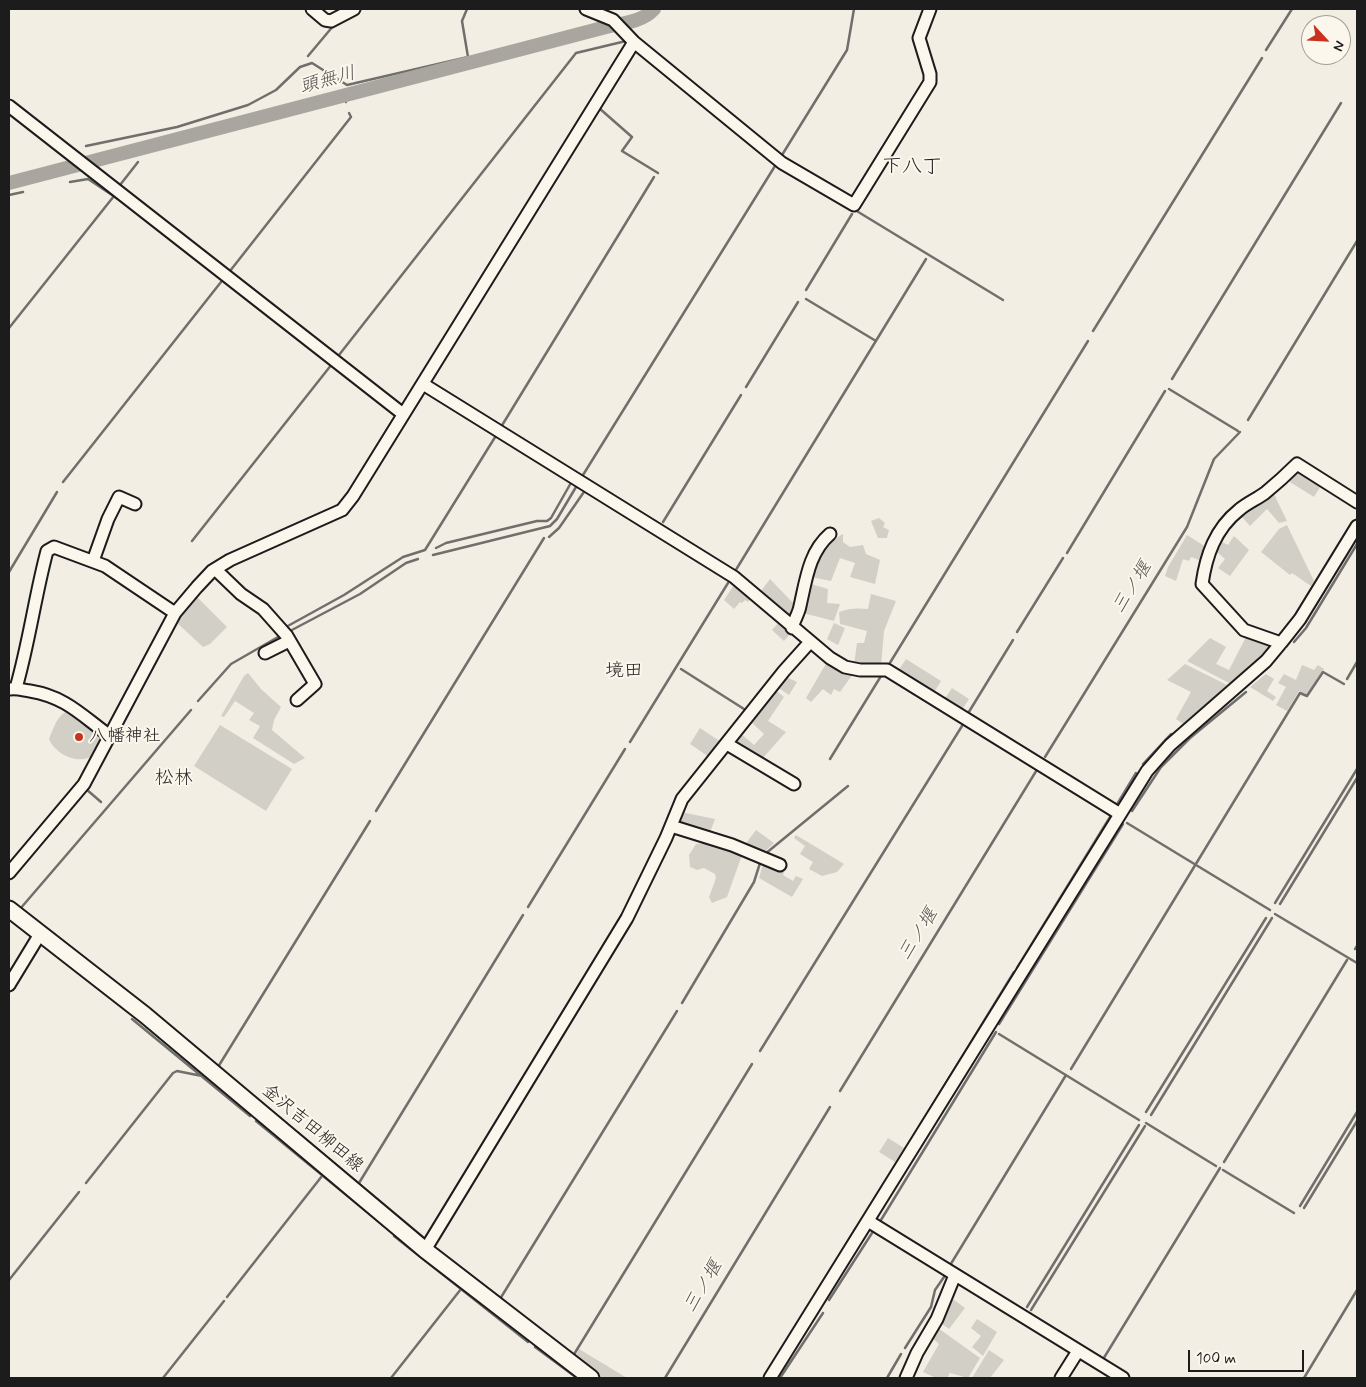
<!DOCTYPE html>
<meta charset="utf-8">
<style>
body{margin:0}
#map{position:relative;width:1366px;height:1387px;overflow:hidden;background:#f2eee4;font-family:Mynerve,sans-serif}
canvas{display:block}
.frame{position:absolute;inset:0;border:10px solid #1c1c1c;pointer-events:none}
.north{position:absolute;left:1301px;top:15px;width:50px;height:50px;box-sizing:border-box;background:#fbf7ec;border:1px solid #a29f99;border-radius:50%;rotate:115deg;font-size:14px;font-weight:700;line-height:20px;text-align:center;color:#1c1c1c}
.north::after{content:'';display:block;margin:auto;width:18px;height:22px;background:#c8321e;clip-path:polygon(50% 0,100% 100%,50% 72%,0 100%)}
.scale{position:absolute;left:1188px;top:1350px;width:116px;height:22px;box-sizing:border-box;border:2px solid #1c1c1c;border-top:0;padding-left:6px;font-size:15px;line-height:18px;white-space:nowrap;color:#1c1c1c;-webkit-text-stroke:4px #fbf7ec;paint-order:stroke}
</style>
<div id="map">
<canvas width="1366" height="1387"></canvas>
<div class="frame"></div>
<div class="north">N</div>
<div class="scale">100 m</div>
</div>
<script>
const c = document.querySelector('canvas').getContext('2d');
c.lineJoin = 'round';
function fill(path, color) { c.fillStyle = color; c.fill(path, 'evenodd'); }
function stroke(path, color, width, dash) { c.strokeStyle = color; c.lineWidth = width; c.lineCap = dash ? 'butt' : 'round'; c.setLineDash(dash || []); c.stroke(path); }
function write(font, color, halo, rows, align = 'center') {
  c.font = font + ' Mynerve,"Klee One",sans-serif'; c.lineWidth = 4; c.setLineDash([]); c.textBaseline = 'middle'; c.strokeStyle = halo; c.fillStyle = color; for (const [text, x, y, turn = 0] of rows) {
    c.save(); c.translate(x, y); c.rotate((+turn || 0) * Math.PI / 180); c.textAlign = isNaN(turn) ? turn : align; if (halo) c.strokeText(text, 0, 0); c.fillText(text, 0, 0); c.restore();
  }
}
const green = new Path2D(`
 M1298,470L1322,484L1314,497L1285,479Z
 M1273,492L1287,521L1279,523L1267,509L1250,526L1241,516Z
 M879,518L885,523L883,527L889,530L887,538H878L871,521Z
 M1287,525L1314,581L1311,586L1292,573L1290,575L1261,552L1279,529Z
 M843,534V542L850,547L863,545L866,554L880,560L875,584L850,577L855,563L840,558L831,581L811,577C818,554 821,547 843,534Z
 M1187,535L1206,547L1199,560L1191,557L1189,561L1183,559L1176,581L1165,576L1168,567Z
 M1234,536L1249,550L1230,576L1218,568L1225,559L1217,552L1222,542L1228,545Z
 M770,579L795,605L789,621L761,591Z
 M736,582L753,596L748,602L745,600L742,603L740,602L734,609L724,600Z
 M811,584L828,589L827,603L840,604L834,621L803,613Z
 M194,594L227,627L210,644L203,647L175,621Z
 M871,594L896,601L884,631L881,666L854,665L857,643H864L867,631L840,624L839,612C849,608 857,608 868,609Z
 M779,622L791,633L784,641L772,630Z
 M834,623L845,628L838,645L827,639Z
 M1246,637L1272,645L1231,684L1187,661L1210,638L1226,647L1216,664L1229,670Z
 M906,659L941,681L933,694L898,671Z
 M827,662L853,674L840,692L834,689L831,695L823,689L811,702L806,698Z
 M1185,664L1227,685L1183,724L1176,719L1191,692L1167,680Z
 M1302,665L1314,670L1318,665L1324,669L1307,695L1299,691L1287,711L1276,705L1286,687L1278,683L1284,674L1296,680Z
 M248,673L261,689L281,707L274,720L272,730L305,758L294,764L253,738L260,726L249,720L254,713L235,701L224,717L221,716L244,676Z
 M1266,674L1274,679L1267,691L1276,697L1273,701L1250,687Z
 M784,676L797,682L789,695L777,687Z
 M952,688L969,699L961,711L944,700Z
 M774,689L784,697L768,721L786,732L762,759L734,742L740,733L754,745L764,734L750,721Z
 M79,707L92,714L104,725L105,742C102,746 99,751 95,754C80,767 55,754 49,739C57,720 58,712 79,707Z
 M220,725L292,769L266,811L194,766Z
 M700,728L721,742L709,757L690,744Z
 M681,812L715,819L709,835L675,825Z
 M756,830L774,843L761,855L744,846Z
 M796,835L844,864L837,872L822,876L809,869L813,862L800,854L805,846L794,838Z
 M710,842L742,855L727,897L712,903L709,897L716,878L715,874L704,868L697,870L690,867L689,855L696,844Z
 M763,864L785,870L783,875L793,881L796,876L803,879L792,897L759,878Z
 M888,1138L904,1148L895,1162L879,1152Z
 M950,1297L965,1308L949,1329L939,1322Z
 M977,1319L997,1332L983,1356L972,1347L981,1336L971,1328Z
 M938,1328L980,1358L968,1378L950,1373L947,1378H936L923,1372L939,1344L931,1337Z
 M579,1349L627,1378H603L575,1357Z
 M989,1350L1004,1360L990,1378H972Z`);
const stream = new Path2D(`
 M1266,50L1292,9
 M308,56L334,25
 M344,96L346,102
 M599,108L632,137L622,151L658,173
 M86,146L177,127L248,105L276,90L300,67L312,63L347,85L468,57L462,21L467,9
 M782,155L847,50L854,9
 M70,182L88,179L124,203
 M120,185L138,162
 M9,195L23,192
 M855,210L1003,300
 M230,271L351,117L349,113
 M806,290L852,214
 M806,299L876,341
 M9,328L114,196
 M1093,331L1262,58
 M339,355L576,53L626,41
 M1172,379L1341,103
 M746,387L798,302
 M1169,389L1238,431
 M1248,420L1357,241
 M501,427L654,177
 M583,475L775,166
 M63,482L221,282
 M663,522L741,395
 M549,537L559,528L586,489
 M192,541L332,364
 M436,548L446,543L537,521H547L551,518L572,481
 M1067,553L1165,391
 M433,555L550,526L557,519L576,487
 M9,572L57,492
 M734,573L926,259
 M286,627L344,595L403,557L425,550L497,434
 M290,631L360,594L406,563L418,559
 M1017,632L1063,558
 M1294,642L1306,628L1357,544
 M888,666L1088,341
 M681,669L744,709
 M1347,679L1357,662
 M198,701L231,664L278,637
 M967,715L1013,640
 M630,742L728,583
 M1045,757L1187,527L1214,459L1240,432
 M830,759L881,676
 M1143,764L1171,734
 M86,789L101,802
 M1116,806L1136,773
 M376,811L544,538
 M1132,811L1161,767L1190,738L1246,692
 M1127,823L1270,910
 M765,854L848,786
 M1275,903L1357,769
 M1280,904L1357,778
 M528,907L625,749
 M20,909L191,710
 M1275,914L1357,963
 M1355,949L1357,946
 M1017,968L1110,817
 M682,1003L754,882L760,863
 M132,1019L250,1116
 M999,1024L1123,824
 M999,1034L1139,1120
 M760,1051L962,726
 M218,1067L370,821
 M1071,1069L1300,693L1307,696L1323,672L1344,684
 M840,1091L1038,768
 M252,1095L287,1124
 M1146,1112L1266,918
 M1151,1115L1272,918
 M256,1121L389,1230
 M1146,1123L1216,1166
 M919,1127L1014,972
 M297,1132L424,1238
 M1224,1162L1347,960
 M1223,1170L1294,1213
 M86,1183L173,1073L177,1071L202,1076
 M359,1183L523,915
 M1300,1206L1357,1112
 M1304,1208L1357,1121
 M881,1220L996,1032
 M394,1236L528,1342
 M438,1250L499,1297
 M840,1255L856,1228
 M949,1267L1066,1075
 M9,1280L79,1192
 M227,1297L322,1176
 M500,1299L677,1011
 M829,1300L872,1233
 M1027,1307L1139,1125
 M1031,1310L1145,1126
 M535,1347L577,1378
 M905,1348L931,1307L935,1290L944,1277
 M573,1356L752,1064
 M1102,1361L1220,1168
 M163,1378L224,1301
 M391,1378L461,1289
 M665,1378L830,1107
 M780,1378L823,1313
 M887,1378L901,1354
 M1304,1378L1357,1290`);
const river = new Path2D(`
 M9,183L610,26C626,23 643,21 654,9`);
const minor = new Path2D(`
 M312,9L325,20L331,21L354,9
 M586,9L613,20L634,42L782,163L854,205L930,82V74L919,38L930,9
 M9,106L403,414
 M423,384L734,577L830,658L845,667L860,670H887L1120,814
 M93,561L108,519L119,497L135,504
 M215,569L241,594L263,609L287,636L315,684L297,700
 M792,628C794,620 799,613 800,606C806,580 809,552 830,534
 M1281,643L1244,630L1202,584C1206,556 1215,529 1239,510C1247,503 1257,499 1265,493C1276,484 1287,474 1297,464L1357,502
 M265,653L289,641
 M16,688C29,643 35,596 47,551L54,547L105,566L175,613
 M10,689C17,688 23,690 30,691C66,697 81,715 110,736
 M727,744L794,784
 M671,826L732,845L780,865
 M9,873L84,784L175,613L197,587L212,571L230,560L342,510L353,496L634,42
 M9,985L40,934
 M868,1221L1123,1378
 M425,1250L627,918L666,838L682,799L784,671L810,642
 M770,1378L1147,771L1170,745L1266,661L1281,643L1300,619L1357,526
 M906,1378L917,1353L937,1319L955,1275
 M1061,1378L1078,1351`);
const major = new Path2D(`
 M9,909L145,1015L425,1250L591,1378`);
const markers = [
 [79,737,5,"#c8321e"]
];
const poiNames = [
 ["八幡神社",89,737]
];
const streetNames = [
 ["金沢吉田柳田線",312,1129,40]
];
const waterNames = [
 ["頭無川",328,81,-15],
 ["三ノ堰",1133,588,-58],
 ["三ノ堰",919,935,-58],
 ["三ノ堰",704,1287,-59]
];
const neighbourhoodNames = [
 ["境田",624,672],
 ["松林",174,779]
];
const quarterNames = [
 ["下八丁",912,168]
];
fill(green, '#d2cfc6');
stroke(stream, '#716f6b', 2.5);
stroke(river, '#a9a6a0', 14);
stroke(minor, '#1c1c1c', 15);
stroke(major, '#1c1c1c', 19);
stroke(minor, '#fbf7ec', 11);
stroke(major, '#fbf7ec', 15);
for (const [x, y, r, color] of markers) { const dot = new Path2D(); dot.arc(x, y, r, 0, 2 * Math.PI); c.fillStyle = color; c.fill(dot); stroke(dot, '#fbf7ec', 2); }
write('18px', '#1c1c1c', '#fbf7ec', poiNames, 'left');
write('18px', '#1c1c1c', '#fbf7ec', streetNames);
write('italic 19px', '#545351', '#fbf7ec', waterNames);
write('19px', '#1c1c1c', '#fbf7ec', neighbourhoodNames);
write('20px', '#1c1c1c', '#fbf7ec', quarterNames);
</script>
